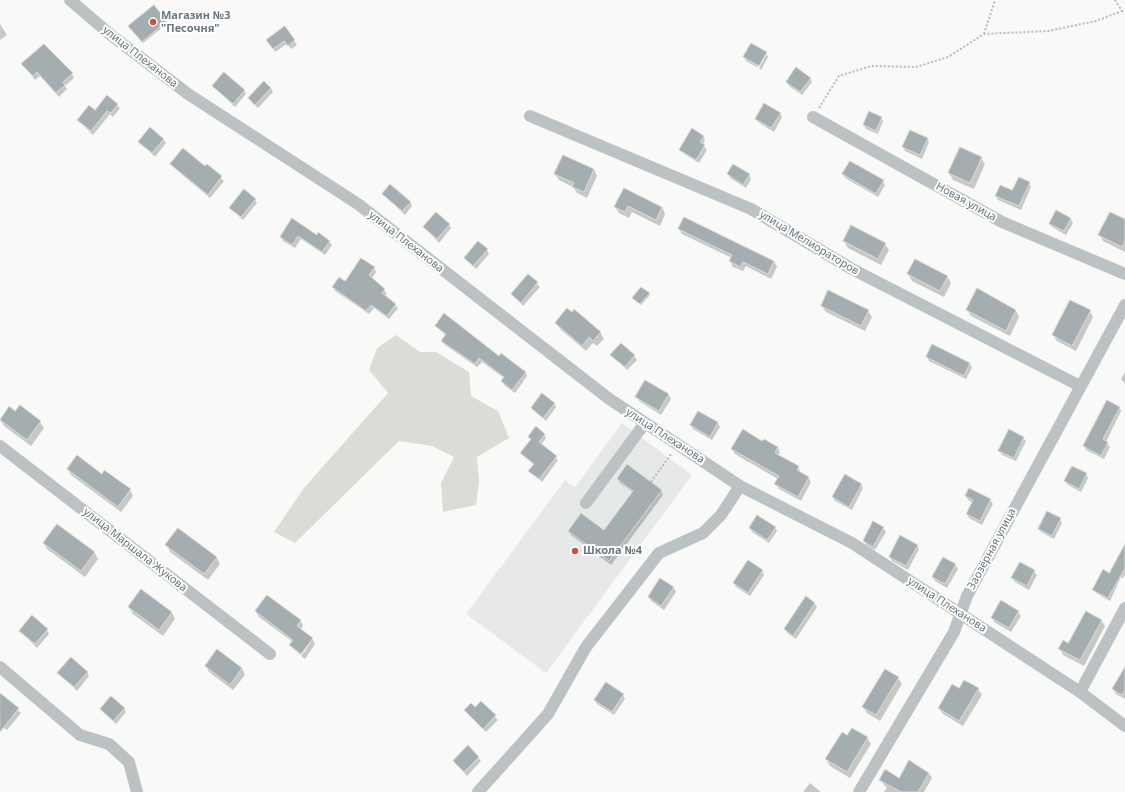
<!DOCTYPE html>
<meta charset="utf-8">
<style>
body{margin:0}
canvas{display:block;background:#f9f9f7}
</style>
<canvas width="1125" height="792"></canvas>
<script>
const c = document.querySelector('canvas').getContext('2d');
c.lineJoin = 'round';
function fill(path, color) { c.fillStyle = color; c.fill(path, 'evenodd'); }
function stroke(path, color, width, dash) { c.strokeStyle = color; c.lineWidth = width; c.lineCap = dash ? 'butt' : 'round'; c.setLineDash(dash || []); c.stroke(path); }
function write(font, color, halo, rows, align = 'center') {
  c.font = font + ' "Noto Sans",sans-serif'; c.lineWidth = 4; c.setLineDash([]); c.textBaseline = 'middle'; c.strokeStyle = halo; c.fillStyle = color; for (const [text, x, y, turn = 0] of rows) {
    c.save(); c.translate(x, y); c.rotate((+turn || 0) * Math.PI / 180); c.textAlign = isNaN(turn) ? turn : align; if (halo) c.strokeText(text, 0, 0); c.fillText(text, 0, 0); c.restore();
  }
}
const built = new Path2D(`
 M622,423L692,475L546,673L466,614L565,480L575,487Z`);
const green = new Path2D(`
 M396,335L420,352H436L469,372L471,396L498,411L509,438L477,457L479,482L476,505L443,512L441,483L454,457L432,446L399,441L295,543L274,532L304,488L388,393L369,370L377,348Z`);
const shadow = new Path2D(`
 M154,7L167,24L143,43L131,28Z
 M0,24L7,35L0,40Z
 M285,27L297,45L291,49L287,44L275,52L270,44Z
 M765,53L757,67L746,61L744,57L766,53H767Z
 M767,54L768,57L761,70L759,68Z
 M23,64L72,74L74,78L65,86L67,89L59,97L40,76L35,80Z
 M810,78L812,82L802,95L789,86L787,82Z
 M213,86L244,90L246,94L235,107Z
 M271,88L273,92L258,108L251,102L249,98Z
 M117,105L120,108L113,117L110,114L93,135L78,120L95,111Z
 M780,113L782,117L774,132L758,122L756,119Z
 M881,118L883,121L878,134L866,129L864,125Z
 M703,136L705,140L703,145L707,150L699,163L683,153L680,150Z
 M927,138L929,142L922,159L905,151L903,147Z
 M163,139L166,143L155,157L140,142Z
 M981,158L985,164L974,189L953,180L949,173Z
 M171,164L206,168L207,166L224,181L210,198L174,168Z
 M594,169L597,176L587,198L577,193L573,187L559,180L555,174Z
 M728,174L749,175L751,179L746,188L730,178Z
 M843,174L883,181L885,185L878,197L845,178Z
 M1029,183L1031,187L1021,210L998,200L996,196L1013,192Z
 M624,189L662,207L665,214L660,226L632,212L629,218L619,213L615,207Z
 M383,194L410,202L412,206L405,215Z
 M255,200L257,203L243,220L230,208Z
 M293,219L317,236L329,241L332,245L325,255L301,239L295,248L283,241L281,237Z
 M1071,219L1073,223L1066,235L1052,227L1050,224Z
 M1125,220V252L1103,241L1100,235Z
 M449,225L451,228L439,243L424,227Z
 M679,229L774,261L777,267L771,279L746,266L743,271L733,267L730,261L732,258L682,234Z
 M844,241L885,244L889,250L881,265L848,248Z
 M487,250L489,254L476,269L465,258Z
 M374,268L376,272L372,278L384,290L387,294L384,296L398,308L389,319L374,308L369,314L335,291L333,287L345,283Z
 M908,274L947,276L951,283L944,297L912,281Z
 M528,275L540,287L523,306L512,294Z
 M978,290L1016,311L1019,317L1010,336L971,316L967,310Z
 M649,294L650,295L641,305L634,299Z
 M822,306L868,311L872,317L865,331L826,312Z
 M1090,311L1093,317L1076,351L1057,341L1053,335Z
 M556,323L600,332L604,339L597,346L593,343L586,351L560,329Z
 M436,326L499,357L525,372L527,376L515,393L504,385L502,381L504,378L482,362L477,367L445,345L442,341L446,336Z
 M933,346L970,364L972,368L966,379L929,361L927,357Z
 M612,355L634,356L637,360L627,370Z
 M1125,372V384L1121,379Z
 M646,382L669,395L671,399L661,415L639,401L636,397Z
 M554,403L556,407L546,421L532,409Z
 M1119,407L1121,411L1106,442L1110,447L1104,459L1086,450L1084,446Z
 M9,408L16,412L40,422L44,428L31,446L4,426L0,419Z
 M699,412L718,423L720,427L712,440L693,429L691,425Z
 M544,434L546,438L541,445L558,460L542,482L530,471L534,465L521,453L531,440L529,437Z
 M1023,438L1026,441L1016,461L1002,455L1000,451Z
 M763,442L778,448L780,452L778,456L798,467L801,473L808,477L811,482L801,501L779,489L776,484L778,479L735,454L732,449Z
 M68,469L102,475L105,471L130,490L133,496L121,512L71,475Z
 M1086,474L1088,478L1081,492L1068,485L1065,481Z
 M618,479L661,491L663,495L611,565L571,535L569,531H604L633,492L620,483Z
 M861,484L863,488L852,510L835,501L833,497Z
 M966,496L990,500L993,504L982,525L969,518L967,514L973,503L968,500Z
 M1060,519L1062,523L1054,539L1041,532L1039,528Z
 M775,527L777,531L769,543L752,532L750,528Z
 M883,528L886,532L875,550L866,545L864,541Z
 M178,530L217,558L220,564L208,580L170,552L167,545Z
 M44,543L94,552L98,559L85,577L47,549Z
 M917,545L919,549L908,570L892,561L890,557Z
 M1125,555V574L1123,578L1121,577L1110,601L1096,593L1094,590L1110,574Z
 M955,565L958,569L947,588L935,581L933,577Z
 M762,571L764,575L750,596L736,587L734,583Z
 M1034,571L1037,575L1029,590L1015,582L1012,578Z
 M661,579L674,588L676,592L664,610L651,601L649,597Z
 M141,591L172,613L175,619L163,636L133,614L129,607Z
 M267,596L301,621L303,626L300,630L313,640L300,655L290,645L293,642L259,617L256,612Z
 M814,603L817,607L796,639L787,633L785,629Z
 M1018,612L1021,616L1011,632L994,622L992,618Z
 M1101,620L1105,626L1084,666L1063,655L1060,649Z
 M47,630L49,634L37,648L20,631Z
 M313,640L315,644L305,659L301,656Z
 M206,666L242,668L245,675L233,690L209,672Z
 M1125,669V699L1116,694L1113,689Z
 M87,672L89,676L77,691L59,673Z
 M898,678L902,684L880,721L867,713L863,707Z
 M959,689H978L982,695L963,726L943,714L939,708Z
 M1,695L21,713L7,730L0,725Z
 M623,695L625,699L614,715L597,704L595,700Z
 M481,702L498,720L486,732L465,710L475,709Z
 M124,708L126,712L116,724L101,709Z
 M848,736L867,738L871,744L850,778L830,766L826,759Z
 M468,747L481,761L467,776L454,761Z
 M929,773L932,778L924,792H884L887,788L880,780L900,779Z
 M810,783L820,791L821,792H803Z`);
const building = new Path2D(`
 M154,5L167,21L142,42L128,26Z
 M285,26L295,40L288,46L284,41L273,49L266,40Z
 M751,43L767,52L759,66L743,57Z
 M44,44L73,73L63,82L65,85L56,93L37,72L33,76L21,64Z
 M796,67L811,78L800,92L786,82Z
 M224,72L245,90L233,104L212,86Z
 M264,81L271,88L255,105L248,98Z
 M107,95L118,104L111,113L107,111L91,131L77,120L89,105L95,110Z
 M764,103L781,113L771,128L755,119Z
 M869,111L882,117L876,131L863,125Z
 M150,127L164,139L152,153L138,142Z
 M692,128L704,136L700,142L705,145L696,160L679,150Z
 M910,130L928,138L920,155L902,147Z
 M960,147L982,157L970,183L948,173Z
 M183,148L205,166L207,164L222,176L208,195L170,164Z
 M563,155L594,169L584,192L572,187L574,183L554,174Z
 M850,161L884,180L876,194L842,174Z
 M733,164L750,174L743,185L727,174Z
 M1019,177L1030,182L1019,206L995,196L1000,185L1012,190Z
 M390,184L411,202L402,211L382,194Z
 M624,188L662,207L656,220L628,206L625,212L614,207Z
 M244,189L256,199L241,217L229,208Z
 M1056,210L1071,218L1064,231L1049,224Z
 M436,212L450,224L437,239L423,227Z
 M1110,212L1125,219V241L1122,247L1098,235Z
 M684,217L774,261L768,274L743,262L740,267L729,261L732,255L678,229Z
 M292,218L317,235L318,232L330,241L322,252L298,236L292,245L280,237Z
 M851,225L886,243L878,259L843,241Z
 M478,241L488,249L473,266L464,258Z
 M361,258L375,267L369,275L385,289L382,293L396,304L387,316L371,305L366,311L332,287L339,277L345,281Z
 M915,259L948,276L940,291L907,274Z
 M528,274L538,282L521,303L511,294Z
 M641,287L650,293L640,304L632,298Z
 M977,288L1016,310L1006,331L966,310Z
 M828,290L869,310L861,326L821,306Z
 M1070,300L1091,310L1072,346L1052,335Z
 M567,308L572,312L574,309L601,332L593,341L589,337L582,346L555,323Z
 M444,313L499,356L501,353L526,372L512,390L501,381L504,377L479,358L475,364L441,341L446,334L435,326Z
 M621,343L635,355L625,367L610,355Z
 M932,344L970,363L964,376L926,357Z
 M645,380L669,394L659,411L635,397Z
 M542,393L555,403L543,418L531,408Z
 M1107,400L1120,407L1103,439L1108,442L1101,456L1083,446Z
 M20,405L41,421L27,440L0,420L9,406L15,411Z
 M698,411L718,422L710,437L690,425Z
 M536,426L545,434L539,442L557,456L539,479L528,471L534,464L520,453L531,439L528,437Z
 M743,429L762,441L764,439L778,447L775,453L799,466L797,470L809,477L798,497L774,484L779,476L731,449Z
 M1009,429L1024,437L1014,458L998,451Z
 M77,455L102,474L104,470L131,489L118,507L67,469Z
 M627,464L662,490L609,561L568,531L581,513L604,530L633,491L617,479Z
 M1072,466L1087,473L1079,489L1064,481Z
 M845,474L862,484L849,507L832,497Z
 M969,488L991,499L980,521L966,514L973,500L965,496Z
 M1047,511L1061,518L1052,536L1038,529Z
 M757,515L776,527L767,540L749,528Z
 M873,521L884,527L873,547L863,541Z
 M57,524L95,552L81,571L43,543Z
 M178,528L217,557L204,574L165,545Z
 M900,535L918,545L906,566L889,557Z
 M1125,544V568L1108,598L1092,590L1103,569L1109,573Z
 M943,557L956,564L945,584L932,577Z
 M748,560L763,570L748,593L733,583Z
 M1020,562L1035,570L1027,586L1011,578Z
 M660,578L674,587L661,606L648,597Z
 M141,589L172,612L159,630L128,607Z
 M267,595L301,620L297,626L313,638L301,654L289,645L293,640L255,611Z
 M806,596L815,603L793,636L784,629Z
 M1001,600L1019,611L1009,628L991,618Z
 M1086,611L1102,620L1080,660L1058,649L1063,640L1068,643Z
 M32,615L48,629L35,644L19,631Z
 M217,649L242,668L230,685L205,666Z
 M71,657L88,672L74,687L57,673Z
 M1125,667V690L1122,695L1112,689Z
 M885,669L899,677L876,715L862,707Z
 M964,680L979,688L959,721L938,708L952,684L959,688Z
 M606,682L624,694L612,712L594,700Z
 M0,693L19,708L0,732Z
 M111,696L125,708L113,721L100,709Z
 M481,701L496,715L483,729L464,710L471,703L475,707Z
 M852,728L868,737L847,772L825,759L842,732L847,735Z
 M468,745L479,757L464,772L453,761Z
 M909,760L929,773L918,792H901L879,780L885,769L899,778Z`);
const path = new Path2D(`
 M1115,0L1122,11H1125
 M984,34L995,0
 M819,108L839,76L871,66L916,67L948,57L984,34L1048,31L1096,21L1122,11
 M651,482L671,454`);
const minor = new Path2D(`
 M70,0L111,35L188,94L358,204L608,398L740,486L852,543L1080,692L1125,726
 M530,116L751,209L852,269L1080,386
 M813,117L1002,222L1125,274
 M0,446L270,654
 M586,503L645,423
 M0,667L80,735L109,744L129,762L137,792
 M1080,692L1125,608
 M478,792L548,714L586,647L659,553L703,533L721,515L740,486
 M859,792L954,632L967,596L1125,305`);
const markers = [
 [153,22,4,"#ce4f43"],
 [575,551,4,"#ce4f43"]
];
const poiNames = [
 ["Магазин №3",161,16],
 ["\"Песочня\"",161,29],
 ["Школа №4",583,551]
];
const streetNames = [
 ["улица Плеханова",140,57,38],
 ["Новая улица",966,202,29],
 ["улица Плеханова",406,242,38],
 ["улица Мелиораторов",809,243,31],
 ["улица Плеханова",665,436,33],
 ["Заозёрная улица",992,549,-62],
 ["улица Маршала Жукова",135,550,38],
 ["улица Плеханова",947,605,33]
];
fill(built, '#e7e9e7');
fill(green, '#daddd7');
fill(shadow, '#0003');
fill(building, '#a4aeb1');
stroke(building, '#dbdbd9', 1);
stroke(path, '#b7bbbd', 2, [2, 2]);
stroke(minor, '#bcc2c4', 12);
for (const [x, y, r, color] of markers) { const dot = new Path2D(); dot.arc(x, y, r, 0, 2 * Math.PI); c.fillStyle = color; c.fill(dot); stroke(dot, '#fff', 1.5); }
write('bold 11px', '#67787e', '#fff', poiNames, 'left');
write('11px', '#67787e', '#fff', streetNames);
</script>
